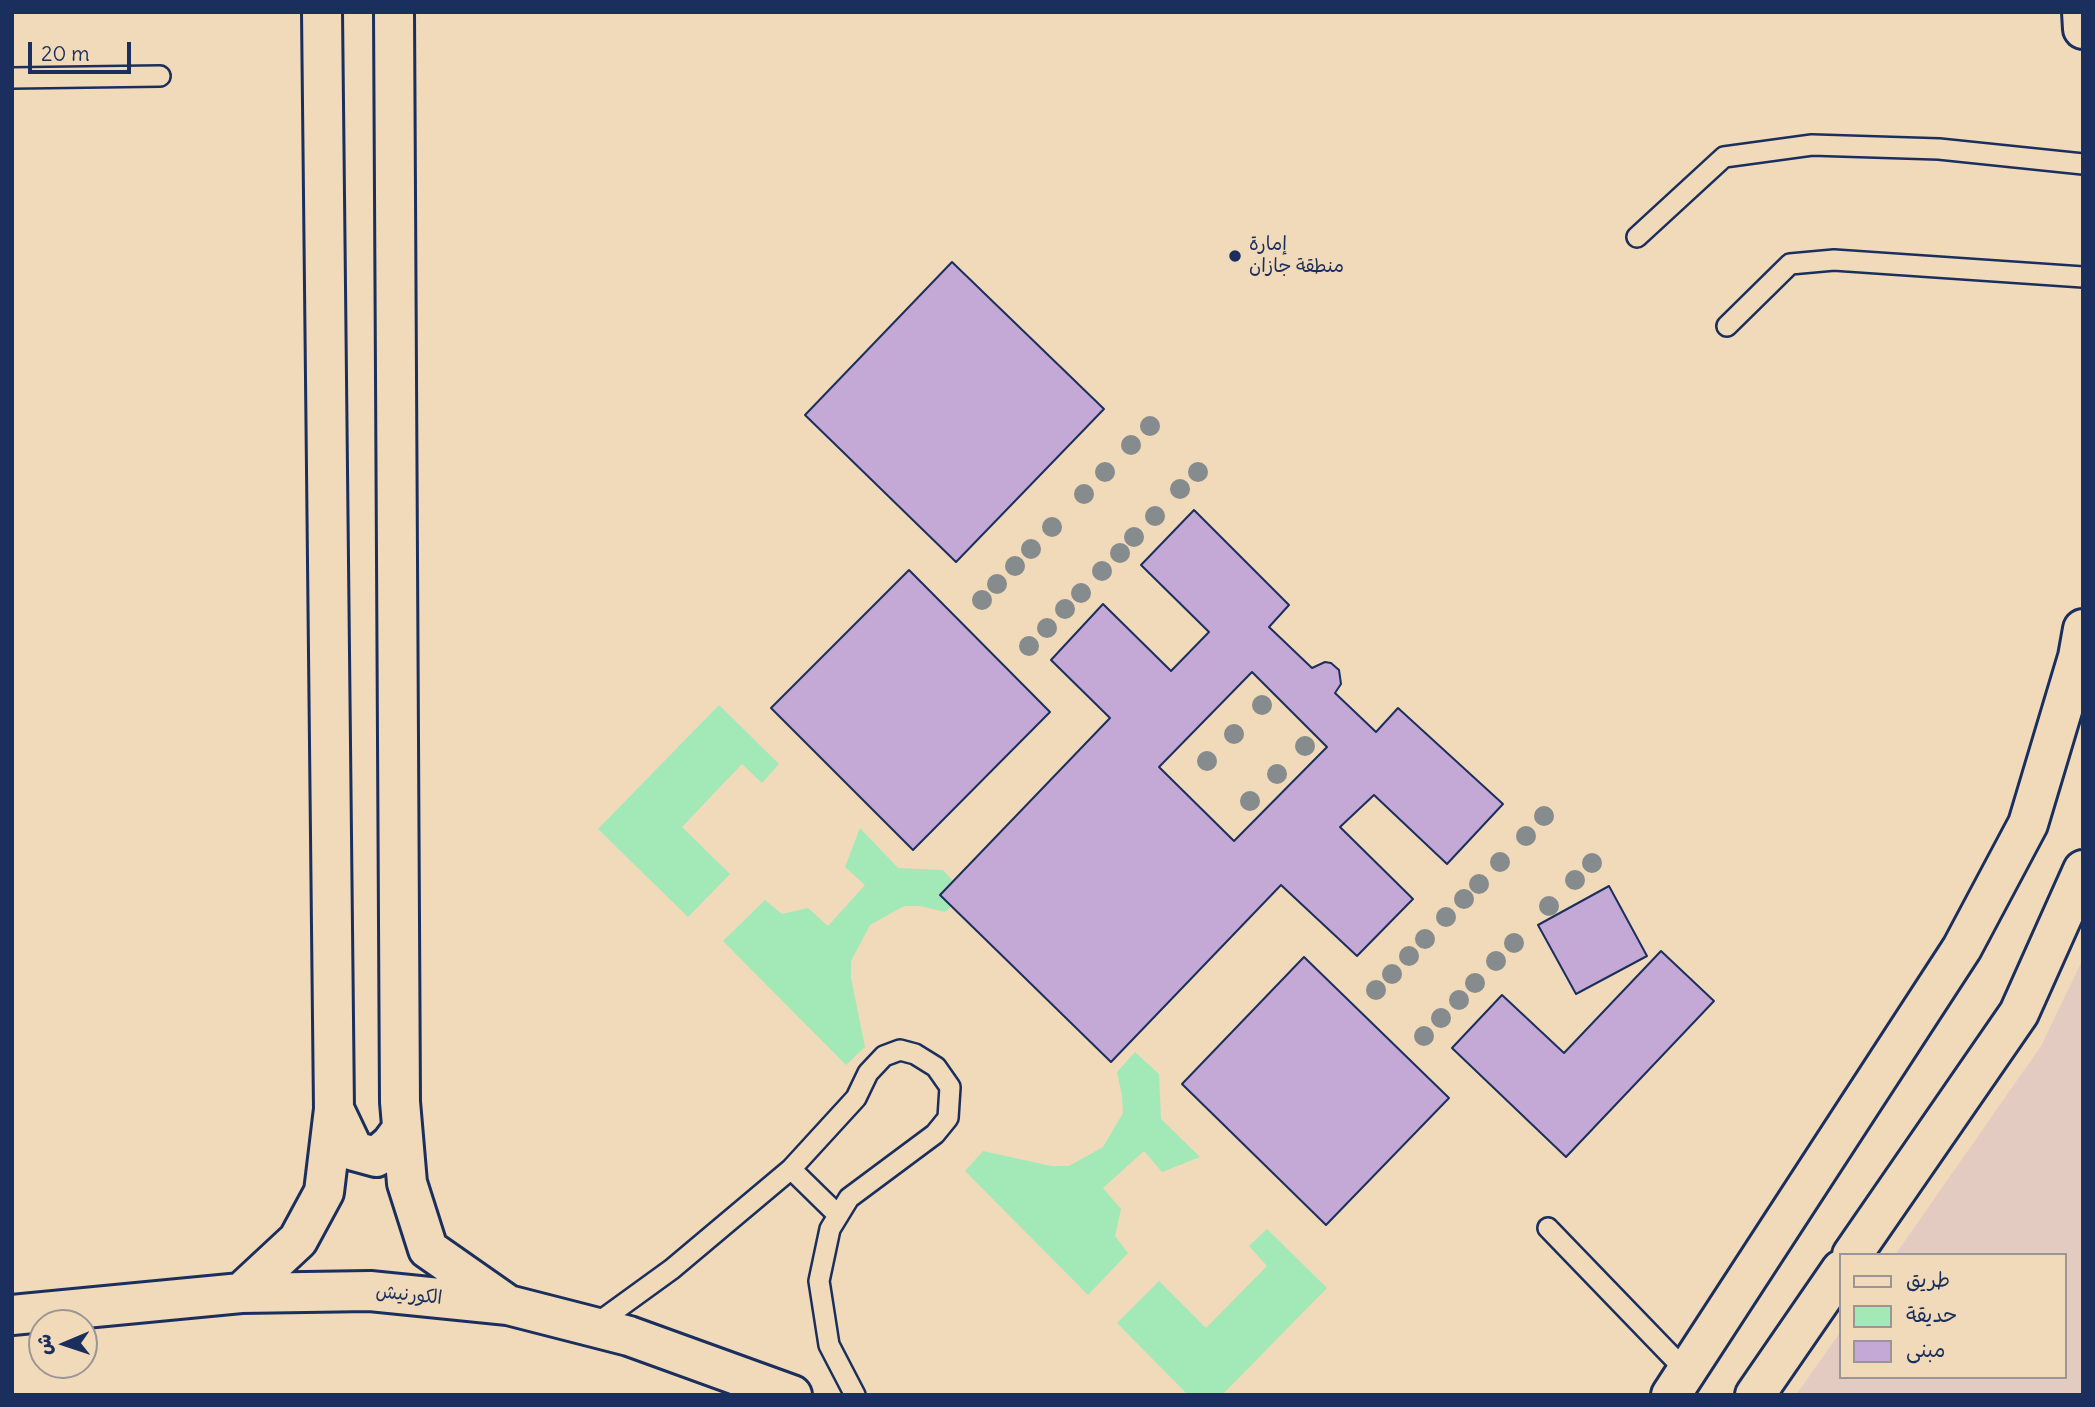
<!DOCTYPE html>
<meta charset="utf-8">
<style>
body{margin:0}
#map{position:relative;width:2095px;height:1407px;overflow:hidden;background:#f0dab9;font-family:Delius,"Playpen Sans Arabic",sans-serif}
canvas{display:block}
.frame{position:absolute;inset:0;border:14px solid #1b2f5e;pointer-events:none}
.legend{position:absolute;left:1839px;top:1253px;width:228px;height:126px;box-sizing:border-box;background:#f0dab9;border:2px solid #9b9695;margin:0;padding:9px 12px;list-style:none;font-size:21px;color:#1b2f5e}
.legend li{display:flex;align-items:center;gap:14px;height:35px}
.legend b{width:35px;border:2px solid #9b9695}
.north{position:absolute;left:28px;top:1309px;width:70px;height:70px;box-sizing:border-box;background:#f0dab9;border:2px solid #9b9695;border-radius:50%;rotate:268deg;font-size:19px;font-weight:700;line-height:28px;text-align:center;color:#1b2f5e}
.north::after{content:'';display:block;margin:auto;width:24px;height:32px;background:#1b2f5e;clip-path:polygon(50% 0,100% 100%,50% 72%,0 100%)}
.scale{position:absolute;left:28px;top:42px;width:103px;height:32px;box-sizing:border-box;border:4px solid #1b2f5e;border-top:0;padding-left:9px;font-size:21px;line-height:24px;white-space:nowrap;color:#1b2f5e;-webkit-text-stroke:5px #f0dab9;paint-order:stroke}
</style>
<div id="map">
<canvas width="2095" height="1407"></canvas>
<div class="frame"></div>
<ul class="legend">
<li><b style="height:9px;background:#f0dab9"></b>طريق</li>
<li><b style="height:19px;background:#a2e9b7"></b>حديقة</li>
<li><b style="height:19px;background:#c4a8d5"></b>مبنى</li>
</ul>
<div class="north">ش</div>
<div class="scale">20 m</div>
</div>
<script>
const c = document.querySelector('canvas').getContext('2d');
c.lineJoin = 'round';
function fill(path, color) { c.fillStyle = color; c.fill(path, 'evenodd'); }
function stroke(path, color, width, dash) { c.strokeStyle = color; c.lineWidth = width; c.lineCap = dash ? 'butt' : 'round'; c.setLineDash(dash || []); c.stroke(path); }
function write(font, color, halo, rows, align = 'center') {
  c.font = font + ' Delius,"Playpen Sans Arabic",sans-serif'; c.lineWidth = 5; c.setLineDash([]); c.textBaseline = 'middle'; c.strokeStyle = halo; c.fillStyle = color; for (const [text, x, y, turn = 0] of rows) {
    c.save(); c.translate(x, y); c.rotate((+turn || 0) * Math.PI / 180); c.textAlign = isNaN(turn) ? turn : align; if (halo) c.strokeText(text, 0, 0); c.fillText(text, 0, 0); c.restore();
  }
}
const built = new Path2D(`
 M2083,959V1395H1796L1841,1331V1377H2065V1255H1895L2041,1046Z`);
const green = new Path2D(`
 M719,705L779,764L762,783L742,764L682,827L730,874L688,917L598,829Z
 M860,828L898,868L943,870L965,894L945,912L920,906H904L870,925L851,961V978L865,1047L846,1065L723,941L765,900L782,914L808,908L828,926L865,885L845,867Z
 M1135,1052L1159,1074L1161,1119L1200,1157L1162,1172L1144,1151L1103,1188L1121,1209L1115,1236L1128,1253L1088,1295L965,1171L983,1151L1051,1166H1069L1103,1147L1123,1113L1122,1096L1117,1072Z
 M1267,1229L1327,1288L1222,1395H1188L1117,1323L1159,1281L1206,1328L1267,1266L1249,1246Z`);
const building = new Path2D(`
 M952,262L1104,409L956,562L805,415Z
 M1194,510L1289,605L1269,627L1312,668L1325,662L1331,663L1339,670L1341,684L1335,693L1376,732L1398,708L1503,804L1447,864L1374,795L1340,827L1413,899L1357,956L1281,885L1111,1062L940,895L1110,718L1051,660L1103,604L1171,671L1209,632L1141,565ZM1252,672L1327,747L1234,841L1159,767Z
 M909,570L1050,712L913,850L771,708Z
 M1609,886L1647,956L1576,994L1538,925Z
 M1661,951L1714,1001L1566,1157L1452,1048L1502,995L1564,1053Z
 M1304,957L1449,1098L1326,1225L1182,1084Z`);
const service = new Path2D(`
 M12,78L160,76
 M1637,237L1724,157L1812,145L1939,149L2083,164
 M1727,326L1790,264L1834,260L2083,277
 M791,1169L838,1215
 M1548,1228L1686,1371
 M592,1327L672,1269L791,1169L856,1098L868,1073L884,1056L900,1050L915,1054L936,1067L950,1087L948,1118L935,1134L849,1198L830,1229L819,1281L829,1345L855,1395`);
const tertiary = new Path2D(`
 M2082,12L2083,29
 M1852,1255L2019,1013L2083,870
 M1671,1395L1962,948L2028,824L2078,657L2083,629
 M1755,1395L1841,1270`);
const secondary = new Path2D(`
 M394,12L400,1102L407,1183L428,1249L508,1305
 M334,1109L354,1151L376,1157L391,1144L402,1129
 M241,1293L298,1240L324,1192L334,1109L322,12
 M12,1315L241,1293L370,1291L508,1305L629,1336L792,1395`);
const trees = [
 [1150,426],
 [1131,445],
 [1105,472],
 [1198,472],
 [1180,489],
 [1084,494],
 [1155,516],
 [1052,527],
 [1134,537],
 [1031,549],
 [1120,553],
 [1015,566],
 [1102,571],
 [997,584],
 [1081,593],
 [982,600],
 [1065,609],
 [1047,628],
 [1029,646],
 [1262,705],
 [1234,734],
 [1305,746],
 [1207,761],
 [1277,774],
 [1250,801],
 [1544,816],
 [1526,836],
 [1500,862],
 [1592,863],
 [1575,880],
 [1479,884],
 [1464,899],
 [1549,906],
 [1446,917],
 [1425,939],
 [1514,943],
 [1409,956],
 [1496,961],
 [1392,974],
 [1475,983],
 [1376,990],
 [1459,1000],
 [1441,1018],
 [1424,1036]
];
const markers = [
 [1235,256,7,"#1b2f5e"]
];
const poiNames = [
 ["إمارة",1249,245],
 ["منطقة جازان",1249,267]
];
const streetNames = [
 ["الكورنيش",409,1295,6]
];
fill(built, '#e3cbc1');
fill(green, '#a2e9b7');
fill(building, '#c4a8d5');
stroke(building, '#1b2f5e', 2);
stroke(service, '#1b2f5e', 24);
stroke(tertiary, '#1b2f5e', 44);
stroke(secondary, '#1b2f5e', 44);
stroke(service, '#f0dab9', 19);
stroke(tertiary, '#f0dab9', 38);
stroke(secondary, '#f0dab9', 38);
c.fillStyle = '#868b8e';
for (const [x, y] of trees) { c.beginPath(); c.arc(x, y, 10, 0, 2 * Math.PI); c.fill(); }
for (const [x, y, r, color] of markers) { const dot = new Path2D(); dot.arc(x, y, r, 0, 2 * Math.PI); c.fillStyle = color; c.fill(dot); stroke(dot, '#f0dab9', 2.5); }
write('19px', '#1b2f5e', '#f0dab9', poiNames, 'left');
write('19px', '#1b2f5e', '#f0dab9', streetNames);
</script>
